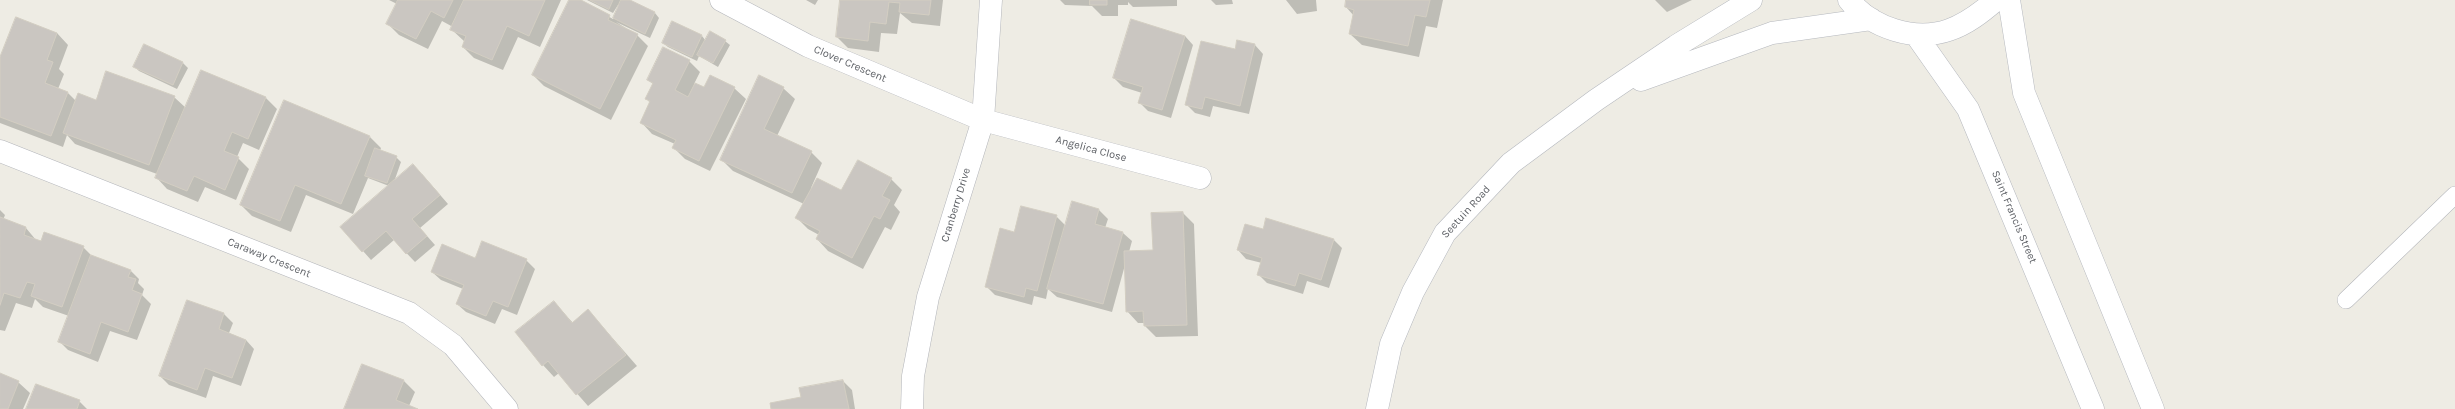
<!DOCTYPE html>
<style>
body{margin:0}
canvas{display:block;background:#eeece4}
</style>
<canvas width="2455" height="409"></canvas>
<script>
const c = document.querySelector('canvas').getContext('2d');
c.lineJoin = 'round';
function fill(path, color) { c.fillStyle = color; c.fill(path, 'evenodd'); }
function stroke(path, color, width, dash) { c.strokeStyle = color; c.lineWidth = width; c.lineCap = dash ? 'butt' : 'round'; c.setLineDash(dash || []); c.stroke(path); }
function write(font, color, halo, rows, align = 'center') {
  c.font = font + ' Karla,sans-serif'; c.lineWidth = 3; c.setLineDash([]); c.textBaseline = 'middle'; c.strokeStyle = halo; c.fillStyle = color; for (const [text, x, y, turn = 0] of rows) {
    c.save(); c.translate(x, y); c.rotate((+turn || 0) * Math.PI / 180); c.textAlign = isNaN(turn) ? turn : align; if (halo) c.strokeText(text, 0, 0); c.fillText(text, 0, 0); c.restore();
  }
}
const shadow = new Path2D(`
 M389,0H561L540,47L518,37L503,70L474,58L463,47L465,42L451,29L453,27L442,21L428,49L399,35L387,23L397,4Z
 M570,0H579L613,19L619,6L618,5L613,13L587,0H627L655,13L659,18L650,38L616,22L637,35L648,46L611,120L544,86L533,75Z
 M806,0H818L815,5Z
 M841,0H943L940,26L912,23L900,13L897,34L881,33L879,52L848,48L837,37Z
 M1060,0H1177V6L1133,7L1128,2V5H1118V16H1102L1092,6L1065,5Z
 M1211,0H1232L1233,4L1216,5Z
 M1286,0H1316L1317,11L1297,14Z
 M1347,0H1443L1437,28L1426,26L1419,57L1362,45L1350,34L1354,16L1346,7Z
 M1655,0H1692L1667,12Z
 M16,18L57,33L68,45L59,69L64,74L58,89L68,93L76,101L174,97L186,108L202,71L266,98L277,109L259,150L243,143L237,157L249,169L236,200L205,187L198,202L167,189L156,177L157,174L75,144L67,135L63,147L0,123V60Z
 M672,22L702,36L706,41H725L730,45L718,67L699,56L697,61L668,47L663,43Z
 M1185,36L1193,45L1171,118L1148,111L1140,103L1142,93L1123,87L1114,78Z
 M144,45L183,63L188,68L177,89L139,71L134,66Z
 M1255,45L1263,54L1249,114L1213,106L1210,117L1195,113L1187,105L1235,50Z
 M689,61L700,72L694,84L704,88H734L746,99L710,171L685,159L673,147L675,144L652,134L641,122L650,103L646,98L653,84L648,80Z
 M783,88L795,99L777,136L811,152L822,163L811,188L842,192L891,179L902,190L894,205L900,212L891,230L885,227L863,269L828,251L817,239L819,235L808,229L797,218L804,204L733,171L722,160Z
 M370,137L381,148L380,151L396,157L401,162L394,182L422,174L448,204L420,228L435,245L415,262L394,240L371,260L363,251L389,186L368,178L353,214L306,195L291,232L252,216L241,205Z
 M1073,203L1099,210L1108,219L1105,228L1123,233L1132,241L1129,252L1154,251L1183,213L1194,224L1198,336L1156,337L1145,326V323H1138L1127,311L1125,265L1112,312L1057,297L1048,289L1046,299L1034,296L1032,305L995,295L986,286L1015,233L1056,216L1066,226Z
 M0,210L5,215L3,220L26,228L36,240L83,247L92,256L130,270L139,279L138,283L144,289L142,295L151,304L137,340L110,331L98,362L68,350L60,342L69,316L43,307L35,299L32,308L16,303L5,331L0,330Z
 M1263,231L1333,239L1342,248L1329,288L1307,281L1303,294L1267,283L1258,274L1262,263L1246,259L1238,250Z
 M476,259L526,260L535,269L517,315L502,309L495,324L466,312L457,304L463,289L441,280L432,272Z
 M187,301L224,314L233,323L229,333L246,340L254,349L241,386L213,376L206,398L169,385L160,376Z
 M554,302L573,323L588,310L637,366L588,406L559,373L554,377L543,365L516,332Z
 M0,375L18,382L30,393L23,409H0Z
 M404,381L415,392L409,406L417,409H345Z
 M843,381L852,390L855,409H772Z
 M79,401L87,409H27Z`);
const building = new Path2D(`
 M398,0H453L444,18L431,11L416,39L386,24Z
 M464,0H545L529,36L507,26L492,60L462,47L466,36L450,30Z
 M569,0H581L610,15L608,20L638,34L600,109L532,75Z
 M590,0H613L609,9Z
 M621,0H630L655,12L645,34L613,18Z
 M840,0H931L929,15L899,12L900,3L889,2L886,24L870,22L868,41L836,37Z
 M1090,0H1107V5H1090Z
 M1346,0H1430L1426,17L1415,15L1408,46L1349,34L1354,10L1345,7Z
 M16,17L57,33L47,60L53,62L45,83L68,92L51,136L0,117V57Z
 M1131,19L1185,36L1162,110L1138,103L1143,87L1113,78Z
 M672,21L702,35L692,57L662,43Z
 M710,31L726,40L713,63L697,55Z
 M1237,40L1255,44L1240,106L1205,97L1202,109L1185,105L1201,41L1235,49Z
 M144,44L183,62L173,85L133,67Z
 M663,47L690,60L675,90L688,97L695,83L704,87L710,75L735,87L699,161L672,148L676,140L640,123L650,101L645,99L653,83L647,80Z
 M201,70L266,97L248,139L232,132L224,151L239,157L225,190L194,176L187,191L155,178Z
 M106,71L175,96L149,165L63,133L78,93L96,100Z
 M759,75L784,87L764,129L812,151L792,193L720,160Z
 M284,100L370,136L341,204L295,185L280,221L240,205Z
 M375,148L397,156L387,183L365,176Z
 M858,160L892,178L882,196L890,200L880,219L874,216L852,258L816,239L820,231L795,218L817,178L841,190Z
 M413,164L440,195L412,219L427,236L406,254L386,231L362,252L340,227Z
 M1072,201L1099,209L1095,224L1123,232L1103,304L1047,289Z
 M1021,206L1057,215L1037,291L1026,288L1024,297L985,287L1000,228L1014,232Z
 M1183,212L1187,325L1144,326L1143,311L1126,312L1124,251L1153,250L1151,213Z
 M0,217L26,227L24,235L41,241L44,232L84,246L62,307L31,296L35,284L27,282L20,298L4,293L0,305Z
 M1266,218L1334,239L1321,280L1299,273L1295,286L1257,275L1262,258L1237,250L1245,224L1263,229Z
 M482,241L527,259L508,307L493,301L486,316L456,304L464,285L431,272L442,244L475,258Z
 M91,255L131,270L128,277L136,279L132,290L142,294L128,332L101,322L90,354L58,342Z
 M187,300L224,313L219,329L246,340L232,378L205,368L197,390L159,376Z
 M554,301L572,323L588,309L626,355L576,395L548,361L542,366L515,332Z
 M362,364L404,380L396,400L418,409H344Z
 M0,373L19,381L8,409H0Z
 M843,380L849,409H771L770,403L801,397L799,388Z
 M36,384L80,400L77,409H26Z`);
const lane = new Path2D(`
 M2346,300L2455,195`);
const street = new Path2D(`
 M721,0L808,46L983,120L1200,178
 M0,151L409,313L453,345L507,409
 M912,409L913,376L928,297L983,120L991,0`);
const secondary = new Path2D(`
 M1849,0C1871,28 1915,42 1949,30C1967,24 1982,12 1996,0
 M2009,0L2024,93L2153,409
 M1916,35L1968,109L2093,409
 M1641,80L1772,33L1871,19
 M1377,409L1391,344L1413,292L1445,233L1511,163L1596,100L1676,46L1751,0`);
const streetNames = [
 ["Clover Crescent",850,64,23],
 ["Angelica Close",1091,149,15],
 ["Cranberry Drive",956,205,-73],
 ["Seetuin Road",1466,212,-48],
 ["Saint Francis Street",2014,217,67],
 ["Caraway Crescent",269,258,22]
];
fill(shadow, '#0003');
fill(building, '#cac6c1');
stroke(building, '#d3cec2', 1);
stroke(lane, '#b4b6bb', 18);
stroke(street, '#b4b6bb', 23);
stroke(secondary, '#b5b8be', 23);
stroke(lane, '#fff', 17);
stroke(street, '#fff', 22);
stroke(secondary, '#fff', 22);
write('11px', '#5c5f64', '#fff', streetNames);
</script>
